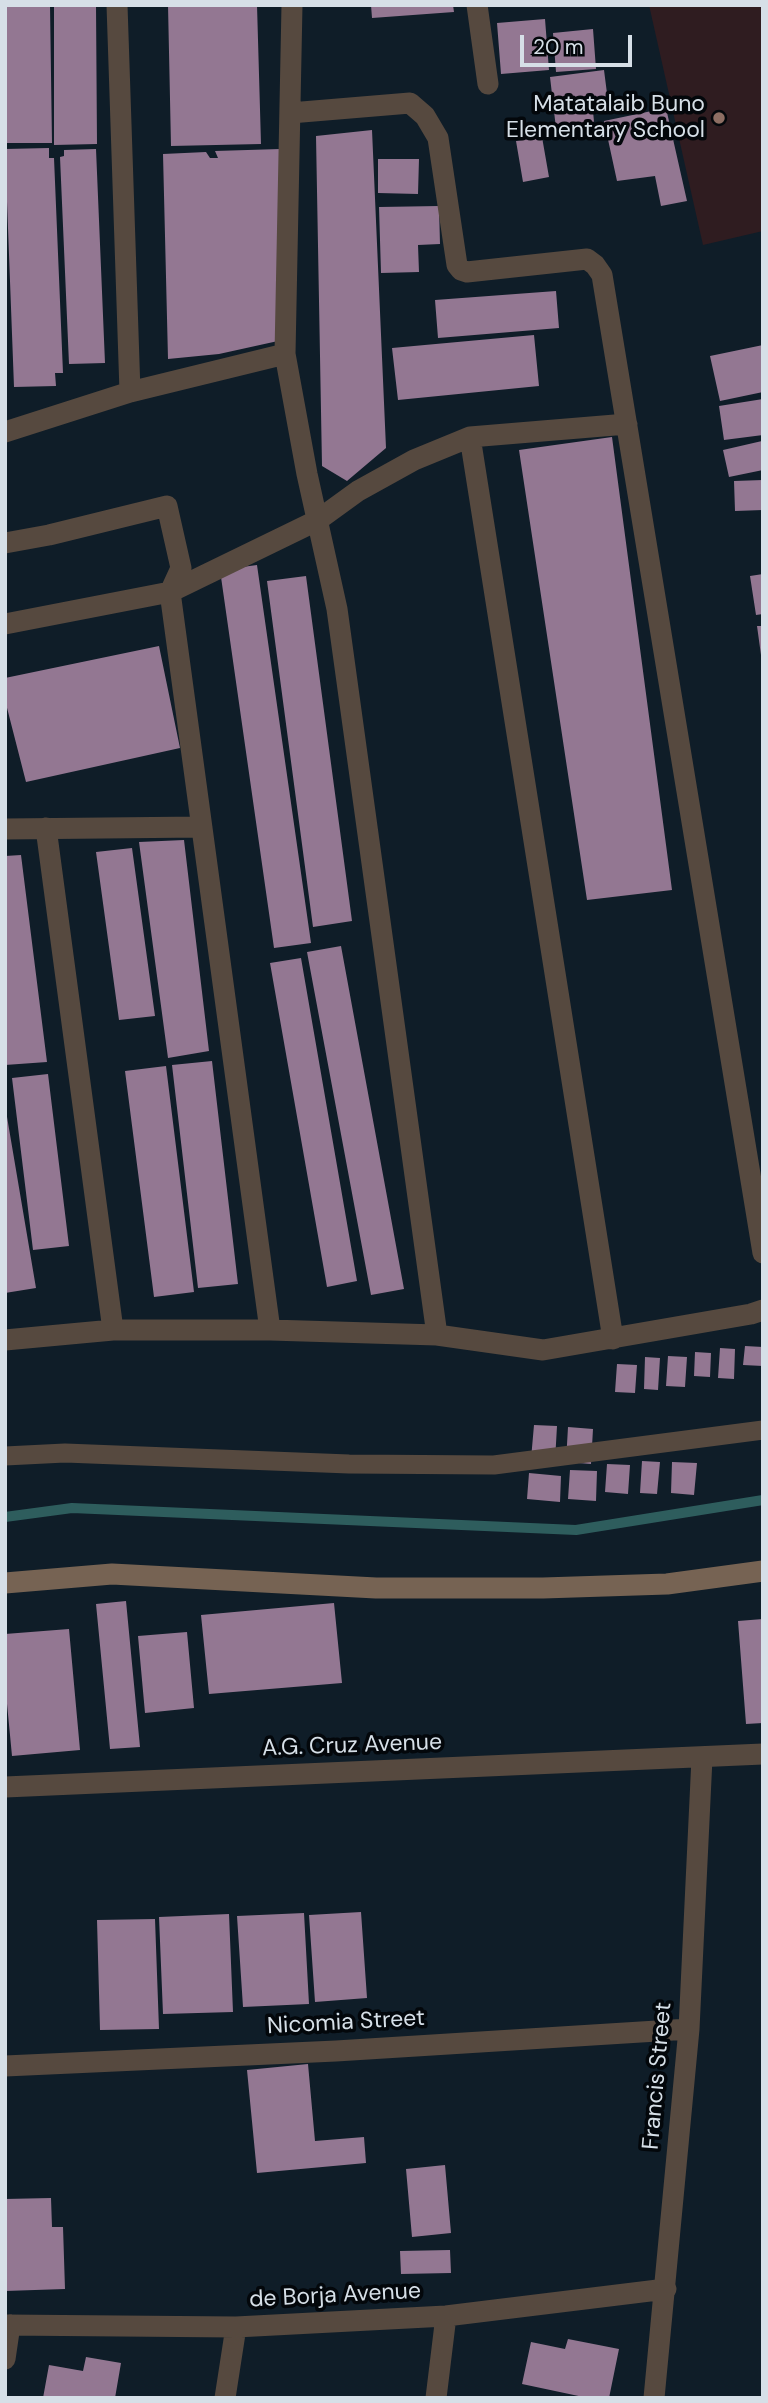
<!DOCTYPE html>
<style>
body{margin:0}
#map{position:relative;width:768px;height:2403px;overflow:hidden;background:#0f1d28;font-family:"DM Sans",sans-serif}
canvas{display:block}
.frame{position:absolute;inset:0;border:7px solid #d6dfe7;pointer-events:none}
.scale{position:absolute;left:520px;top:35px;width:112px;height:32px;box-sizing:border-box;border:4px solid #d6dfe7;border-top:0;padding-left:9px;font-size:21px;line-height:24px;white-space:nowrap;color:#d6dfe7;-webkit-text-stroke:5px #03070b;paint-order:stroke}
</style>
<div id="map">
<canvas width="768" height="2403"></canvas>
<div class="frame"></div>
<div class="scale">20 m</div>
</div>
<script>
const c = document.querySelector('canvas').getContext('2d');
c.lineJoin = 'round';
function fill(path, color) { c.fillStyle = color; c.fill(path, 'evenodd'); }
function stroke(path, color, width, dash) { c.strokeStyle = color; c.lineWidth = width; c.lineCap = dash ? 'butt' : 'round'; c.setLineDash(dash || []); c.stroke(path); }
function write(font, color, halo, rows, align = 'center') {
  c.font = font + ' "DM Sans",sans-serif'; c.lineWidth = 7; c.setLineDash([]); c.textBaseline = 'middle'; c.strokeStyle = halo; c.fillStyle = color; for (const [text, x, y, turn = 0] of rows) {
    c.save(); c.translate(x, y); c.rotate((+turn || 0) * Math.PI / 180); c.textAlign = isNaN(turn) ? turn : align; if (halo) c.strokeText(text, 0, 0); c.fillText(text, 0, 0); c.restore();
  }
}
const education = new Path2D(`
 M649,5H763V231L703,245Z`);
const stream = new Path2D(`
 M5,1517L72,1508L576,1530L763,1500`);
const building = new Path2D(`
 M5,5H50L52,143H5Z
 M54,5H96L97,144L54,145Z
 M168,5H257L261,144L171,146Z
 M371,5H453L454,12L372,18Z
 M545,19L549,70L501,74L497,23Z
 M593,29L596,69L556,72L553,33Z
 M604,70L609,109L593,111L595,132L557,137L550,77Z
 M666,108L687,201L661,206L655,176L617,181L604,121Z
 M372,130L386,448L347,481L322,466L316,136Z
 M542,137L549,177L523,182L516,141Z
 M49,148V158H54L63,373H55L56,386L14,387L5,149Z
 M96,149L105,363L69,364L60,157L64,156V150Z
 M280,149L278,341L219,354L168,359L163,154L206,152L210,158H218L215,151Z
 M378,159H419L418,194L378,193Z
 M439,206L440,244L418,245L419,272L381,273L379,207Z
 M556,291L559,328L438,338L435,300Z
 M534,335L539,386L398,400L392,348Z
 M763,345V392L720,401L710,356Z
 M763,399V435L724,440L719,406Z
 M612,437L672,890L587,900L519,450Z
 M762,441L763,470L729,477L723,450Z
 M763,480V510L735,511L734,481Z
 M257,565L311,943L274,948L220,570Z
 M763,574V614L756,615L750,576Z
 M306,576L352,921L313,927L267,581Z
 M757,626H763V655H761Z
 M159,646L180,748L26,782L5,700V678Z
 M184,840L209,1051L168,1058L139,842Z
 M132,848L155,1016L119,1020L96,852Z
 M21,855L47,1062L5,1065V856Z
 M341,946L404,1289L371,1295L307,952Z
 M301,958L357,1281L327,1287L270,963Z
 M212,1061L238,1284L198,1288L172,1065Z
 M166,1066L194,1292L154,1297L125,1071Z
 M48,1074L69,1246L33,1250L12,1078Z
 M5,1105L36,1288L5,1293Z
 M745,1346L763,1347V1366L743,1365Z
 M720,1348L735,1349L734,1379L718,1378Z
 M695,1352L711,1353L710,1377L694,1376Z
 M668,1356L687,1357L685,1387L666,1386Z
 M645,1357L660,1358L658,1390L644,1389Z
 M617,1364L637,1365L635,1393L615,1392Z
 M534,1425L557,1426L555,1461L531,1459Z
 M568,1427L593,1429L591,1464L566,1462Z
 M642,1461L660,1462L657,1494L640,1493Z
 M672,1462L697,1463L694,1495L671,1493Z
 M607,1464L630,1465L628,1494L605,1492Z
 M570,1470L597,1471L596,1501L568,1499Z
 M529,1473L561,1476L560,1502L527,1499Z
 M126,1601L140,1747L110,1749L96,1604Z
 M334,1603L342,1683L209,1694L201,1615Z
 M763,1619V1723L746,1724L738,1621Z
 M69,1629L80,1750L12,1756L5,1683V1634Z
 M187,1632L194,1708L145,1713L138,1636Z
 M361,1912L367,1998L315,2002L309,1915Z
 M304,1913L309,2004L243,2007L237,1916Z
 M229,1914L233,2012L163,2014L159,1917Z
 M155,1919L159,2029L100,2030L97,1920Z
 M308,2064L315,2141L364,2137L366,2163L257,2173L247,2070Z
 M445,2165L451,2233L412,2237L406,2169Z
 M51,2198L52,2227H63L65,2289L5,2291V2199Z
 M450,2250L451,2273L401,2274L400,2251Z
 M568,2339L619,2349L609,2398H588L522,2384L531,2342L565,2349Z
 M86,2357L121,2363L115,2398H43L49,2365L83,2371Z`);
const lane = new Path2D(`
 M5,1456L65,1453L349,1464L494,1465L763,1430`);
const street = new Path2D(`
 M117,5L130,392
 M292,5L285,354L307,474L337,609L437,1335
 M477,5L488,84
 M290,113L410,103L425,116L438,138L457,265L461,270L467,272L587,259L595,265L602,275L763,1253
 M5,432L130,392L285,354
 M470,437L613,1339
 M5,543L49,535L167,506L181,568L170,592L270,1330
 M5,624L170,592L318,520L358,491L414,460L470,437L627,424
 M46,828L113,1330
 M5,829L202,827
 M5,1340L113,1330H270L437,1335L543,1350L751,1314L763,1310
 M5,1787L763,1754
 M5,2066L336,2051L689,2029
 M5,2325L236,2327L446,2316L666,2289
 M5,2359L10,2325
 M225,2398L236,2327
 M436,2398L446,2316
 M654,2398L689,2029L702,1758`);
const secondary = new Path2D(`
 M5,1583L112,1574L376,1588H543L667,1584L763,1571`);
const markers = [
 [719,118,7,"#8d6e63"]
];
const poiNames = [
 ["Matatalaib Buno",705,105],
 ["Elementary School",705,131]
];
const streetNames = [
 ["A.G. Cruz Avenue",352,1746,-2],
 ["Nicomia Street",346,2023,-3],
 ["Francis Street",658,2076,-85],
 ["de Borja Avenue",335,2296,-3]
];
fill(education, '#2f1c20');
stroke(stream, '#2e5d5d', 10);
fill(building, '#937792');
stroke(lane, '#56493f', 19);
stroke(street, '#56493f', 21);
stroke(secondary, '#766353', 21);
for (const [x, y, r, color] of markers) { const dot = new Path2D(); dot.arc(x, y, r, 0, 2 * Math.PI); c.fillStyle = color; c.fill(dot); stroke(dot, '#03070b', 2.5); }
write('23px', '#d6dfe7', '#03070b', poiNames, 'right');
write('23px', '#d6dfe7', '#03070b', streetNames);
</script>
